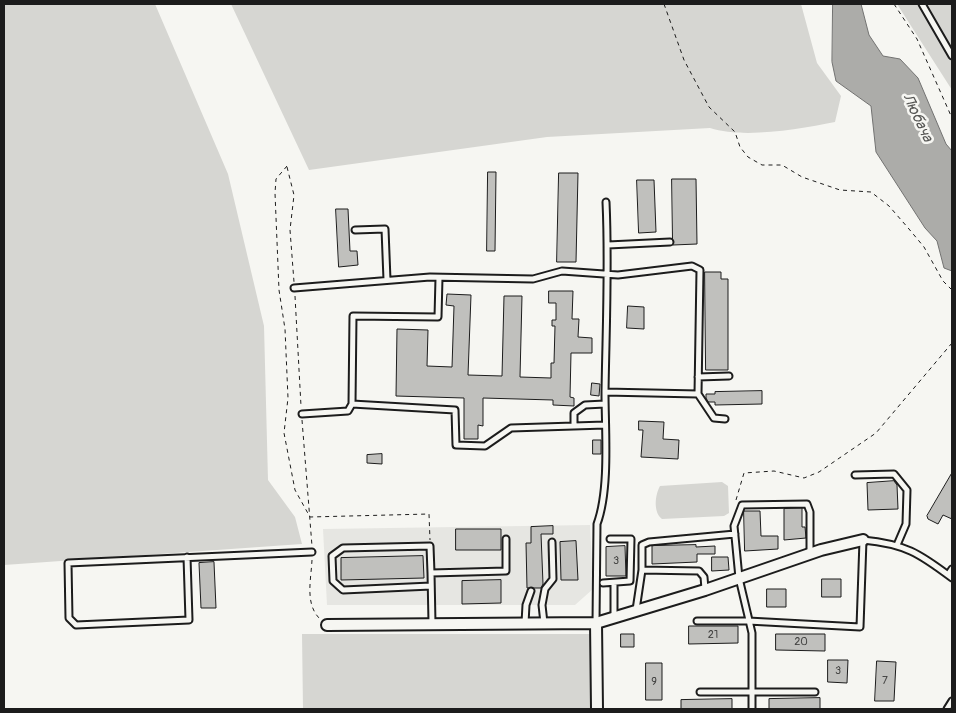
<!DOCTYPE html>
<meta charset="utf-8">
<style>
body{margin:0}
#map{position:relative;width:956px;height:713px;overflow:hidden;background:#f6f6f2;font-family:Pangolin,sans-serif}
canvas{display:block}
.frame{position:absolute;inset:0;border:5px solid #1c1c1c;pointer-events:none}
</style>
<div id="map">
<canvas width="956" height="713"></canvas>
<div class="frame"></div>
</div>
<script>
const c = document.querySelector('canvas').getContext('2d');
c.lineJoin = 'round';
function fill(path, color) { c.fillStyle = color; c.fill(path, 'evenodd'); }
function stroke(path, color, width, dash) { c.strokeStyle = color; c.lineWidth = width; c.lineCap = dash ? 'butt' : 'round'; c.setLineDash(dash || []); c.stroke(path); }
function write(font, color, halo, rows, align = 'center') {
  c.font = font + ' Pangolin,sans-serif'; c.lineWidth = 5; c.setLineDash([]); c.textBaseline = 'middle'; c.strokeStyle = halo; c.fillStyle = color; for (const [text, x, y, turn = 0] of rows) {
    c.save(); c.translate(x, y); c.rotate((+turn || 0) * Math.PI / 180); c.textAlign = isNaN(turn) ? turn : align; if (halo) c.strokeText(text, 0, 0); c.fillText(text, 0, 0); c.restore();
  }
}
const built = new Path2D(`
 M590,525L593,589L575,605H327L323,529Z`);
const green = new Path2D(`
 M4,4H155L228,174L264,326L268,480L295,517L302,544L4,565Z
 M231,4H801L817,63L841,96L835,122C800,129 744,139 710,128L547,137L309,170Z
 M897,4H952V90Z
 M722,482L728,486L729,513L724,516L662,519C653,512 655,495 660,486Z
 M302,634H593L591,709H303Z`);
const water = new Path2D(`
 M833,4H861L869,35L883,56L900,59L918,78L946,144L952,151V271L944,268L937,241L925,228L876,152L871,106L836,81L832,62Z`);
const building = new Path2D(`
 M488,172H496L495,251H487Z
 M559,173H578L576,262H557Z
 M672,179H696L697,244L673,245Z
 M637,180H654L656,232L639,233Z
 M336,209H348L350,251H357L358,265L339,267Z
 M705,272H721V279H728V370H706Z
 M549,291H573L572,319H579L578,337L592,338V353H571L570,397L574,398V406L553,405V400L483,398V426L478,425V439H464V398L396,396L397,329L428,330L427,366L452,367L454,306L446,305L447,294L471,295L468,375L502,376L504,296H522L520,377L551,378V363H554L555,326H552V320H556V303H549Z
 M628,306L644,307V329L627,328Z
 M592,383L600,384L599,396L591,395Z
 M762,391V404L715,405V402H708L706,398V394H715V392Z
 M639,421L664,422L663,439L679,440L678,459L641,457L643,430H639Z
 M593,440H601V454H593Z
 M382,454V464L367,463V455Z
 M952,473V519L943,515L938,524L928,519L927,516Z
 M894,481L897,485L898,509L868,510L867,483Z
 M802,508V527H805L806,538L784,540V509Z
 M744,511H760L761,536H778V549L745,551Z
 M553,526V534H541L543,584L541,588H527L526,543H531V527Z
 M456,529H501V550H456Z
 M576,541L578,580H561L560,542Z
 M696,545V547L715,546V554H697V562L652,564V546Z
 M625,546L626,576H606V547Z
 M423,556L424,578L341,580V558Z
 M712,557H728L729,570L712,571Z
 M214,562L216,608H201L199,563Z
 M822,579H841V597H822Z
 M501,580V603L462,604V581Z
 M767,589H786V607H767Z
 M689,626H738V643L689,644Z
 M621,634H634V647H621Z
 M776,634H825V651L776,650Z
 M828,660H848L847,683L828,682Z
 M877,661L896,662L894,701H875Z
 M646,663H662V700H646Z
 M820,698V709H769V699Z
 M732,699V709H681V700Z`);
const path = new Path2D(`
 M664,4L684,60L709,107L735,132L740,147L748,157L762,165H782L802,177L840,190L871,192L889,206L909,229L924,247L943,281L952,290
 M894,4L917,39L952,118
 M287,166L276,179L275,193L279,290L285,329L288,398L284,433L295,490L310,517L429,514L430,540
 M287,167L294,195L290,230L294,282
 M295,296L301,406
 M302,420L312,546
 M736,500L744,473L774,471L804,478L819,472L876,433L952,343
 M312,560C311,580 305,603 319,618`);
const lane = new Path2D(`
 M922,4L952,56
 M355,230L385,229L387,280
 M608,245L670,242
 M439,278L438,317L353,316L352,404L455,410L456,445L485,446L511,428L605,425
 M294,288L430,277L533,279L562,271L618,275L692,266L700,270L698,394L605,392
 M698,377L729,376
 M698,394L714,418L725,419
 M302,414L348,411L352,404
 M574,426V413L585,405L605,404
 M855,475L894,474L907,490L906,524L897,545
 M187,557L189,620L76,625L69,618L68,563L312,552
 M642,570L699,571L704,577L705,589
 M431,573L430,546L343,548L332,556L333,581L343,590L431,586
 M948,575L952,569
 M603,583L630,581L631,539H610
 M614,584V618
 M636,610L642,570V545L649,542L735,534
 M697,621H748L860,627L863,540C905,544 919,553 952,578
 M432,623L431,573L506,571V539
 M525,623L526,605L531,591
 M544,623L542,605L545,589L553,579L552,542
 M596,623L597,524C610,489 605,430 605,392C606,329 609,265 606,202
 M700,692H815
 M752,709V633L739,578L734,526L742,505L807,504L810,512V554
 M947,709L952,701`);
const street = new Path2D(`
 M596,623L597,709
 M327,625L596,623L705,590L821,550L863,540`);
const numberNames = [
 ["3",616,561],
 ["21",713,635],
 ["20",801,642],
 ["3",838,671],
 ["7",885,681],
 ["9",654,682]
];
const waterNames = [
 ["Любача",917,118,65]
];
fill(built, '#e6e6e2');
fill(green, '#d6d6d2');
fill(water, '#acaca9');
stroke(water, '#727271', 1);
fill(building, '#c0c0bd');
stroke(building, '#1c1c1c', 1);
stroke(lane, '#1c1c1c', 9);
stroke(street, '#1c1c1c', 14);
stroke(path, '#1c1c1c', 1, [4, 4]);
stroke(lane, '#f6f6f2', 5);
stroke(street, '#f6f6f2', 10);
write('11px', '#454544', null, numberNames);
write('italic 15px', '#565654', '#f6f6f2', waterNames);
</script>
